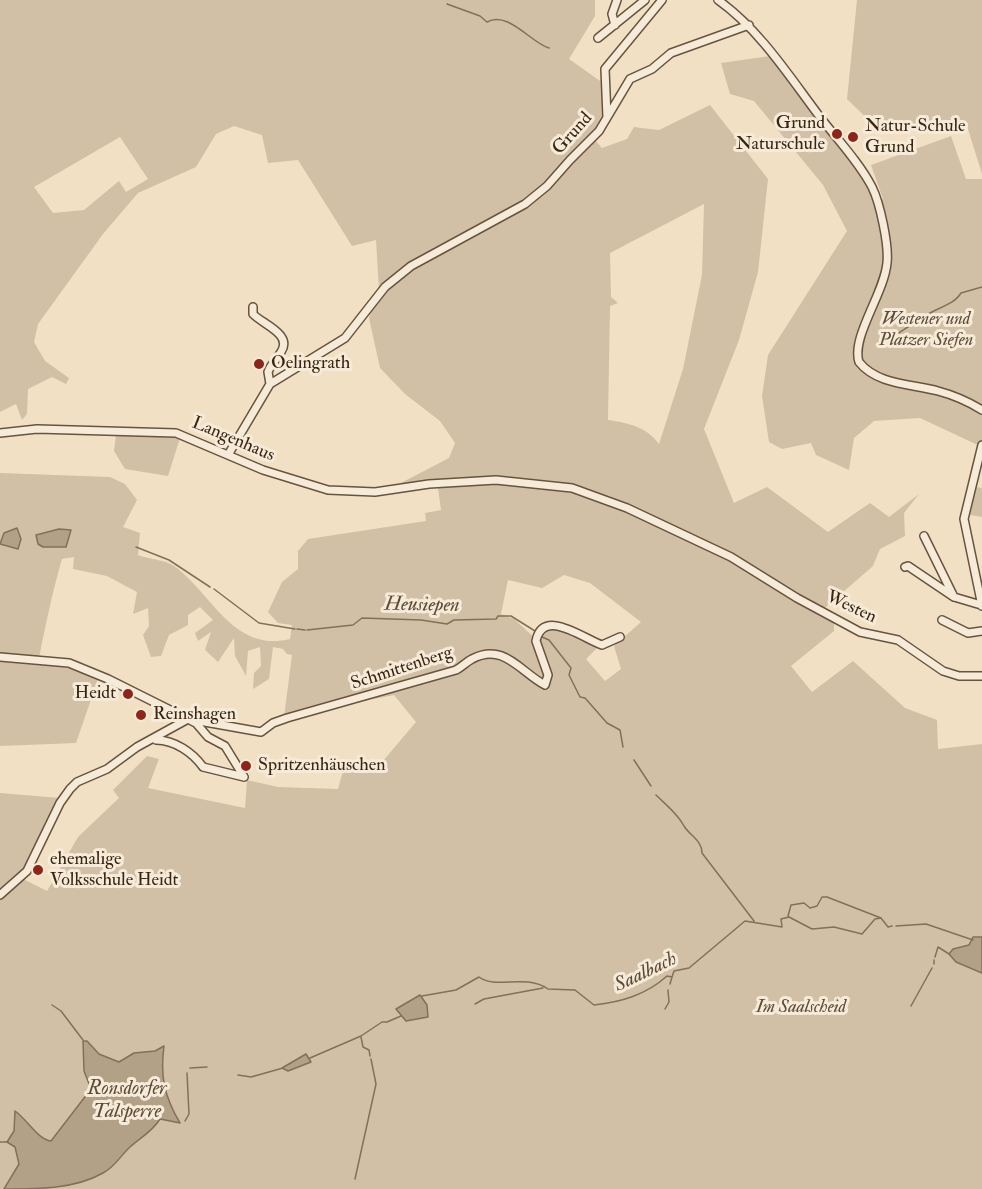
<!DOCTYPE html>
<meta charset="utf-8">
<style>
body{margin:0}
canvas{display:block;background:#f1e0c4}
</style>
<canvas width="982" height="1189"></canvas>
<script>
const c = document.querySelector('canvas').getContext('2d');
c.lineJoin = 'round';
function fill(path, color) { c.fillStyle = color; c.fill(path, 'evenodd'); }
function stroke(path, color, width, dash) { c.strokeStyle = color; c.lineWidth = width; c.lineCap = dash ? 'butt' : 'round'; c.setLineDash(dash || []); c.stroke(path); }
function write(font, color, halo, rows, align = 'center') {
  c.font = font + ' "IM FELL Double Pica",serif'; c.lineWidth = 6; c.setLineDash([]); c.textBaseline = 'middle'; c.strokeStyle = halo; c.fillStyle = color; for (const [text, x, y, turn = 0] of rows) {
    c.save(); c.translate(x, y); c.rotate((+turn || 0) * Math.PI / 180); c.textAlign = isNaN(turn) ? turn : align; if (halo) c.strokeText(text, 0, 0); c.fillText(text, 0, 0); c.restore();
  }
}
const green = new Path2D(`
 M0,0H595V16L569,59L603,83L606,115C590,138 569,154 553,177L595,140L602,148L627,139L634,127L659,130L710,105L768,179L758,272L739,340L704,429L734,503L767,487L828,532L870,503L889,517L919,494L904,513L905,536L880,549L873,566L819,613L834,621V631L791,666L812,692L853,661L905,708L937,720L938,749L982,744V1189H0V793L60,798L23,879L47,891L78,837L119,798L113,790L147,756L159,759L148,788L245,808L247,780L278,787L338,789L345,763L377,768L416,722L394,695L284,717L292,655L287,654L283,649L273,647L269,679L253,689L254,673L261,666L260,647L248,651L246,676L235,656L234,638L218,662L205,650L211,632L198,641L195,633L213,620L200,607L188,615V625L169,635L161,656L151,657L143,635L149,626L148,608L133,614L137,592L107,576L73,569L74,557L62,559C52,593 45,628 38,663L73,669L98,679L76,743L0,746V473L110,477L125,484L137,500L123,527L140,533L138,555C148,559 166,560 174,566C212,593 233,653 290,639L292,625L278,623L268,612L282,582L298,569V551L308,539L426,521L425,513L441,510L438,488L399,484L449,458L455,443L440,421L405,394L380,368L369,318L379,290L376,240L352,246L298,160L268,163L262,135L234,126L216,134L196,167L138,193L103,234L38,324L34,342L45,361L69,378L66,384L52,377L28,389L27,414L22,420L16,404L0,412ZM120,137L148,179L126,192L119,181L84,210L53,213L34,187ZM704,204L702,275L683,369L659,444C647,427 629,423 608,420L610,306L618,303L611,297L610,253ZM564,575L590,583L641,622L614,646L621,669L605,681L586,659L597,648C577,637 553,616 537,640L514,619L501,614L508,580L542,588Z
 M857,0H982V174L967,126L880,131L847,99Z
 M770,56L859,171L870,187L873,200L883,199L871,165L951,136L966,179H982V447L920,418L874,421L854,438L849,470L816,455L811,443L782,449L769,442L762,396L768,355L847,231L823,185L754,101L730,94L721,63Z
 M116,435H154L180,438L168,476L125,469L114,451Z
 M976,487L982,488V517L970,515Z`);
const water = new Path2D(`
 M17,528L21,539L18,549L0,544L4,533Z
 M59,529L71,530L66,547H43L38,544L36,535Z
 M973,937H982V973L956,962L949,954L953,949L969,945Z
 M420,995L427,1005L428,1017L406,1021L396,1009Z
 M83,1041H87L99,1054L119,1062L134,1053L155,1051L164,1046C160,1076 164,1096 180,1123L160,1119C152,1132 141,1137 130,1147C121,1155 115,1167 103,1173C75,1189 39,1189 4,1189L19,1164L15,1147L7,1142L14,1131L15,1111C27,1119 38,1140 51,1141L91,1089L84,1071Z
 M306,1054L311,1062L288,1071L282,1068Z`);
const stream = new Path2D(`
 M447,4L480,16L487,22C508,10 531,43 549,48
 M925,316C936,308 954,305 961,293L982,287
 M878,342C891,342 904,327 919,321
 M136,547L169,560L210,587
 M214,589L259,623L295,629
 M297,629L305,630
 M307,630L353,625L362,618L421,620L447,624L454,620L496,619L498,616H511L535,631
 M542,637L549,640L571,668L569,675L580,697L585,698L607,723L620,730L623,747
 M634,760L651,786
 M656,795C667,806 677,813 684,826C690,836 702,840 702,853L754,921
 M788,916L791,905L804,903L810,908L817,906L822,897H827L881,918
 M896,926L926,924L973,940
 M935,957L938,947L949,954
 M934,964V960
 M670,984L672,977
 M422,996L456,990L479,977C497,990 524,973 548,989L575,990L594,1005C621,1002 646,995 667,976L672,977L674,971L689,968L745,921L782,927L781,919L789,917L812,929L834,927L862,934L875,919L881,918L888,927L892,926
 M475,1004L484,999L543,988
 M52,1005L61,1011L83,1040
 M911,1006L932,968
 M665,1009L669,1002L668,990
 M361,1037L363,1047L369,1050L370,1056
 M310,1058L361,1036L382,1022H387L401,1016
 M190,1068L207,1067
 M238,1075L251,1077L283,1068
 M185,1121L189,1114L187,1073
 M0,1142H8
 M355,1179L376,1084L371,1059`);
const minor = new Path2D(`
 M718,0C760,30 789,76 820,117C837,139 859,162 872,187C880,203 889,245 887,263C884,294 851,337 859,362C877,385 913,384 938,391C953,395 969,402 982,410
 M615,25L612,14L617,0
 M598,38L645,0
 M607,117L605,69L662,0
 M253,307V314C262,324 293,334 281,352C277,359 271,364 268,372L270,384
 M0,433L37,429L176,433L263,470L328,490L375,492L429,484L496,480L572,488L627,508L731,557L797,598L860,632L898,640L943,671L959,676H982
 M982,445L964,519L982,606
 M228,455L270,384L345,338L385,287L411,266L525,204L547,186L570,160L599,131L630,79L652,69L671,53L749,25
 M924,536L954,597L981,605
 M905,567L908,566L954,597
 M942,620L968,633L982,631
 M0,657L69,663L108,679L196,723L208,737L225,746L244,777
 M188,719L261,732L273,723L287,718L456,670C462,667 466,662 472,659C504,642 520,672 545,685L548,675L536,641C543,607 584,639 602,645L620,637
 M156,740C175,740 193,753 203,767L244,777
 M0,895L27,871L60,803L70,789L77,782L107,769L137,747L188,719`);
const markers = [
 [837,134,6,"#8f2418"],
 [853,137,6,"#8f2418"],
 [259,364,6,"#8f2418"],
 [128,694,6,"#8f2418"],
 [141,715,6,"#8f2418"],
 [246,766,6,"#8f2418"],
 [38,870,6,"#8f2418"]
];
const poiNames = [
 ["Grund",825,124,"right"],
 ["Naturschule",825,145,"right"],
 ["Natur-Schule",865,127],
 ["Grund",865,148],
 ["Oelingrath",271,364],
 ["Heidt",116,694,"right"],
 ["Reinshagen",153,715],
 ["Spritzenhäuschen",258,766],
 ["ehemalige",50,860],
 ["Volksschule Heidt",50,881]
];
const streetNames = [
 ["Grund",573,134,-48],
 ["Langenhaus",233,440,23],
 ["Westen",851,608,25],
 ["Schmittenberg",402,669,-18]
];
const parkNames = [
 ["Westener und",926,320],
 ["Platzer Siefen",926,341],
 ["Im Saalscheid",801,1008]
];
const waterNames = [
 ["Heusiepen",422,606,1],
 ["Saalbach",646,973,-26],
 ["Ronsdorfer",127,1090],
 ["Talsperre",127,1113]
];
fill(green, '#d2c0a6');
fill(water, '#b2a187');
stroke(water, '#827058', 1.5);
stroke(stream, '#827058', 1.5);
stroke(minor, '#67543e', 10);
stroke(minor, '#f6ebd9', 7);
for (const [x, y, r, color] of markers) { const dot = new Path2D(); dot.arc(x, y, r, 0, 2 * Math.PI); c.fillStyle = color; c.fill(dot); stroke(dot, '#f6ebd9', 2); }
write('18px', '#392612', '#f6ebd9', poiNames, 'left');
write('18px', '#392612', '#f6ebd9', streetNames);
write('italic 18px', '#5f4c37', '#f6ebd9', parkNames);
write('italic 20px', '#5d4b35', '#f6ebd9', waterNames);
</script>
